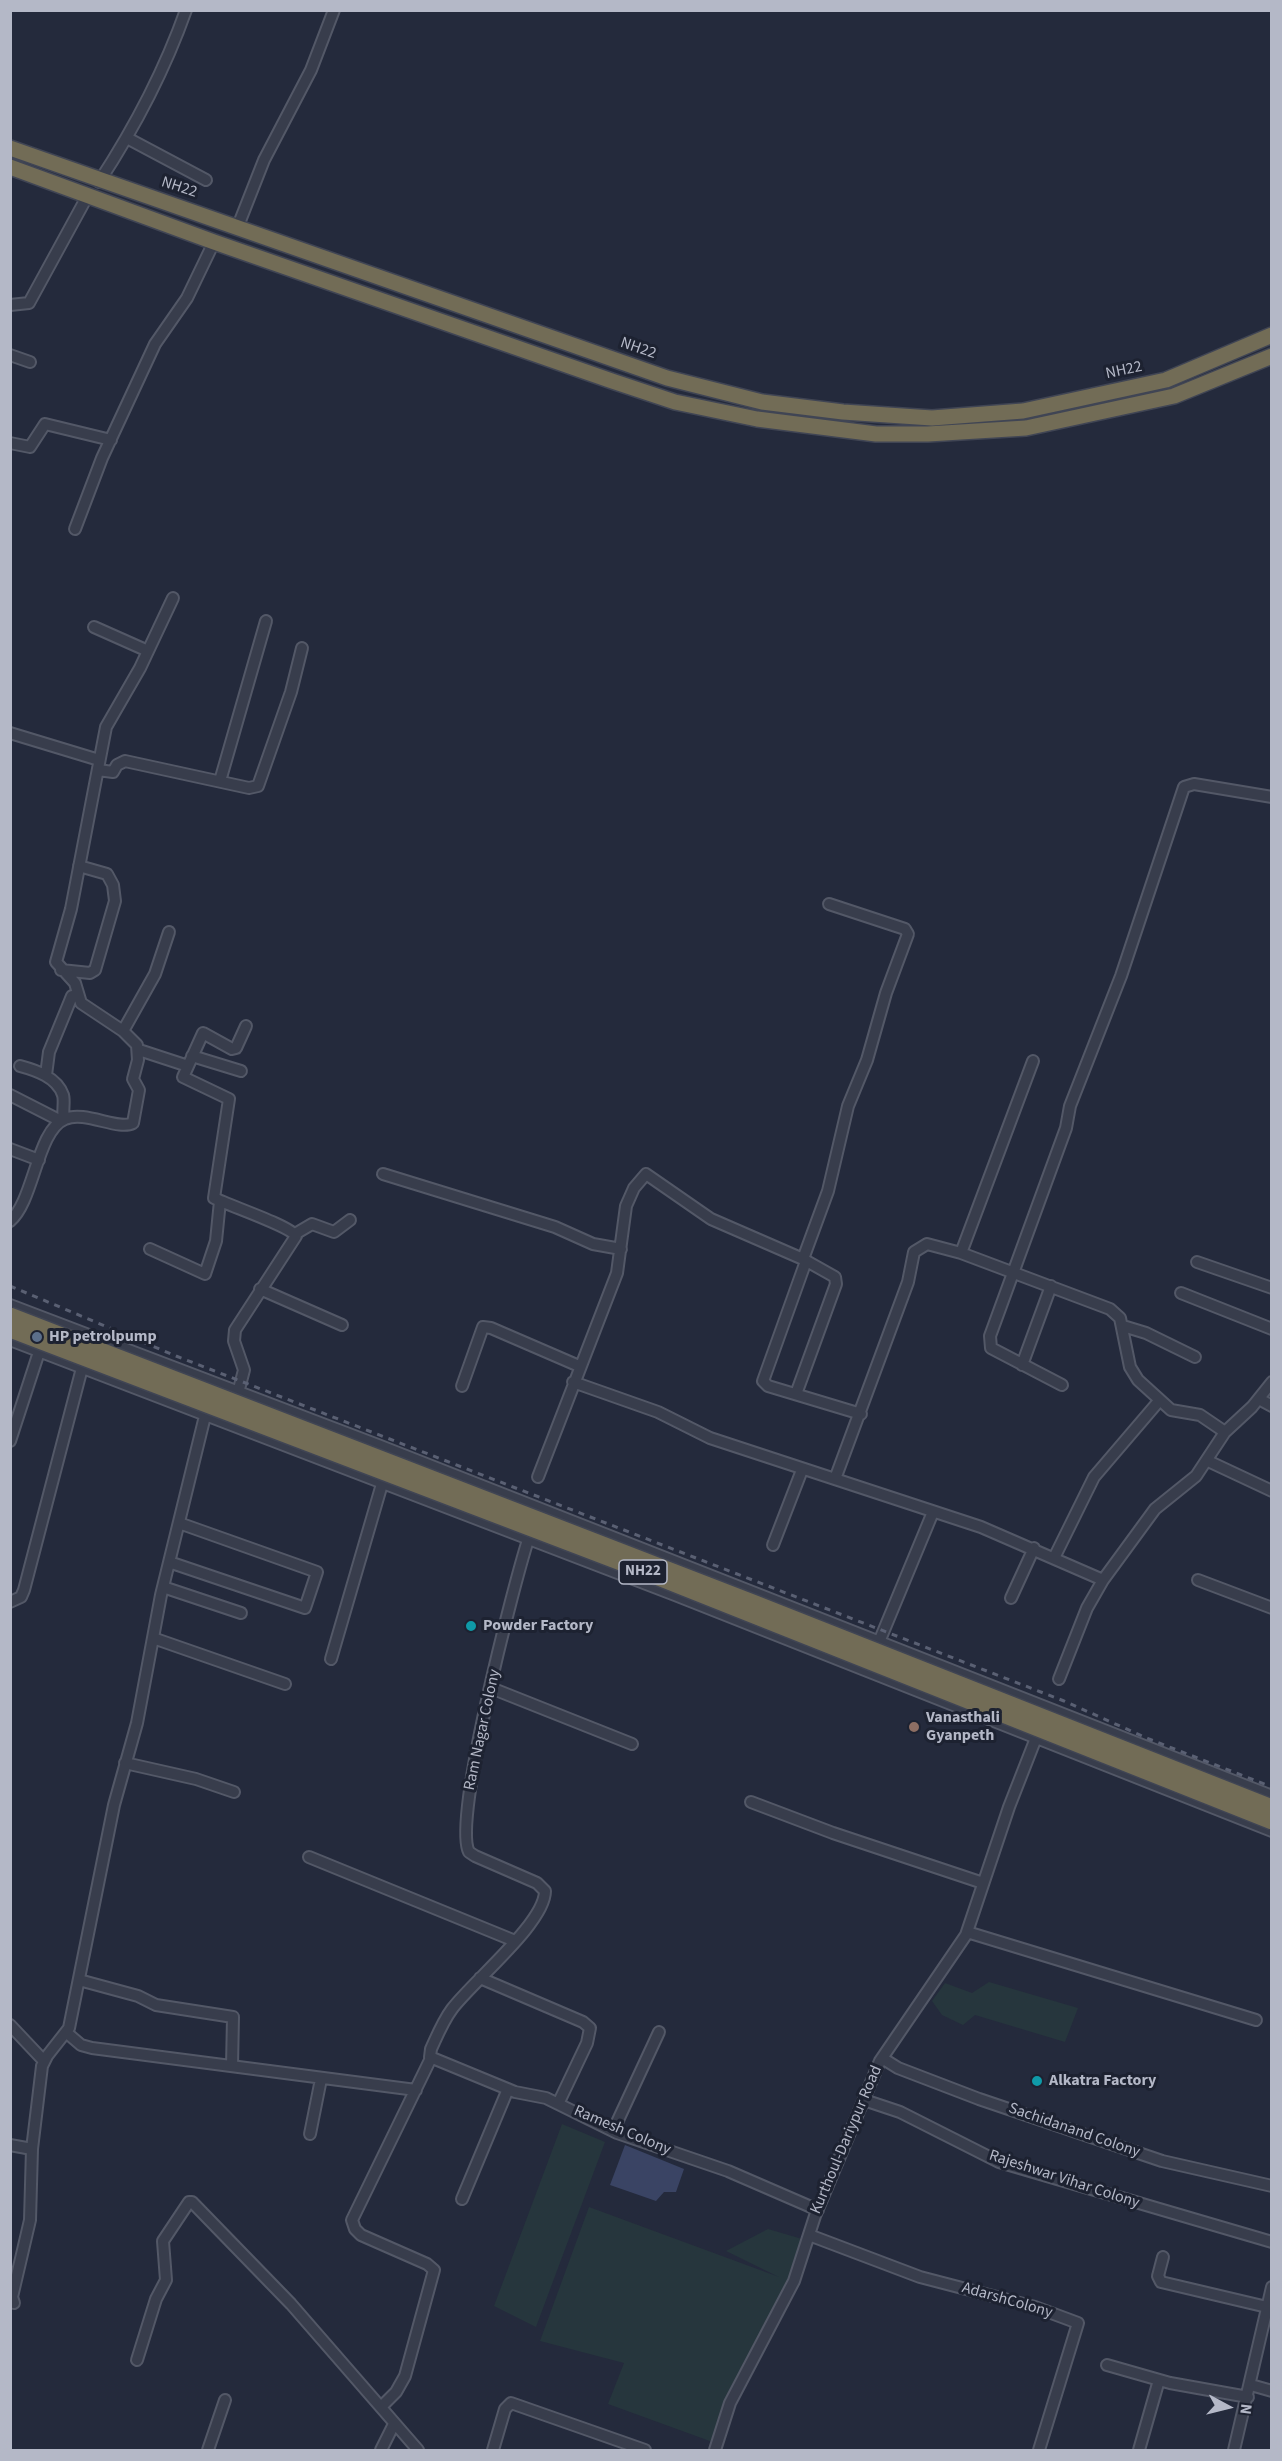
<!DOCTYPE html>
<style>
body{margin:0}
#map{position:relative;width:1282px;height:2461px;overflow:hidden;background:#242a3c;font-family:"Source Sans 3",sans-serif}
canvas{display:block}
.frame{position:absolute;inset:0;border:12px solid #b4b8c7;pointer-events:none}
.north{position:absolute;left:1198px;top:2377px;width:60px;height:60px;-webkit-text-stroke:4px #1d2231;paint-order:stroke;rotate:97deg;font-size:16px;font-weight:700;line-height:24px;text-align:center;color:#b4b8c7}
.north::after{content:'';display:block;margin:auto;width:21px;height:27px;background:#b4b8c7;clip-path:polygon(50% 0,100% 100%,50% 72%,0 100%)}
</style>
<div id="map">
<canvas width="1282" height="2461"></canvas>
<div class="frame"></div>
<div class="north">N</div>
</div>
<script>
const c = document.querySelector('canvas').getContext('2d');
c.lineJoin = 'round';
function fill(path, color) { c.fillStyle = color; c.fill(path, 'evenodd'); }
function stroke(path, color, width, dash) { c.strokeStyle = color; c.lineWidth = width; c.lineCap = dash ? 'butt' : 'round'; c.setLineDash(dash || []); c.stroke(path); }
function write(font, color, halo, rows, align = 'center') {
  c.font = font + ' "Source Sans 3",sans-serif'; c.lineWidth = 6; c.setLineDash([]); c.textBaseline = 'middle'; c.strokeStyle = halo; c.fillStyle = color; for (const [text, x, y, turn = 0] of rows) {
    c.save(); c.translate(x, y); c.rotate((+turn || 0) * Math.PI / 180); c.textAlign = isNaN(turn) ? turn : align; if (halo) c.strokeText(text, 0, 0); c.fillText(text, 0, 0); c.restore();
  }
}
const green = new Path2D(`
 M989,1982L1078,2008L1065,2042L975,2015L963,2025L942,2015L932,2001L945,1983L972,1993Z
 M562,2124L605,2142L536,2327L494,2306Z
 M589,2207L779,2277L726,2251L768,2229L802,2239L788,2280L718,2444L608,2404L624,2363L540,2341Z`);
const water = new Path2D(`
 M625,2145L684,2169L676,2192H664L656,2201L610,2185Z`);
const minor = new Path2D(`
 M127,138L206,180
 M99,182C135,127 164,72 186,10
 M238,226L264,160L311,70L334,10
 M10,305L29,303L88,195
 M10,355L30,362
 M10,443L30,447L45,424L111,440
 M75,529L102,458L155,344L187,298L214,242
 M94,627L148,651
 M10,733L99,760
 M98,770L113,772L117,765L125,761L249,788L258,786L291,692L302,648
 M220,781L266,621
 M61,970L90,973L95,970L115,901L113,885L107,874L79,866
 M123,1031L155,974L169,932
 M139,1050L188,1066
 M192,1056L241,1071
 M20,1066C35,1070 57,1077 63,1095C65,1102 62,1111 64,1119
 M46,1075L49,1052L72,996
 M10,1095L61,1121
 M10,1149L39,1160
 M383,1174L555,1227L593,1244L621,1249
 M10,1221C34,1201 37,1130 65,1119C85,1110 118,1131 133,1123L139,1090L133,1079L138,1060L137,1045L123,1031L81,1003L75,983L56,962L71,909L106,727L140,668L173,598
 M295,1234L312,1224L334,1232L350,1220
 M150,1249L205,1274L216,1241L220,1201
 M961,1253L1033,1061
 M803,1259L828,1191L848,1106L867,1060L886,993L908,934L905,929L829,904
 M806,1261L763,1381L768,1386L861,1414
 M1197,1262L1272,1288
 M260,1289L342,1325
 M1181,1293L1272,1329
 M10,1305L378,1445L1272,1796
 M1123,1326L1146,1333L1195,1357
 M10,1340L675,1595L1272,1831
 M1022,1365L1051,1286
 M573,1382L658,1412L710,1438L981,1527L1103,1580
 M1062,1385L991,1348L990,1336L1066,1128L1070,1106L1121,976L1184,787L1194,784L1272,797
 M462,1386L483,1327L491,1328L579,1366
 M238,1393L244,1370L234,1341L235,1330L296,1236C290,1226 230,1206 214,1198L229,1099L183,1077L203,1033L232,1049L236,1048L246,1026
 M1259,1399L1272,1406
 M10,1441L39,1352
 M1208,1461L1272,1491
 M538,1477L617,1273L626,1206L634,1188L646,1174L711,1219L803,1259L835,1277L836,1284L796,1394
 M835,1479L908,1282L914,1252L927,1244L961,1253L1110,1309L1120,1318L1130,1367L1138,1380L1171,1410L1200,1415L1225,1432
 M528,1540C514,1584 452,1821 469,1852L475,1856L537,1883L545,1891C545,1923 473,1981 452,2009C443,2021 437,2036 431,2049L430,2057L515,2092L546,2098L617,2133L728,2171L818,2210
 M773,1545L802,1470
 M1054,1558L1094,1477L1159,1401
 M169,1562L305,1608L317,1572L179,1523
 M1198,1580L1272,1608
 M163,1587L241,1613
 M1011,1598L1034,1548
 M10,1602L21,1597L24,1590L82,1368
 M153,1638L285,1684
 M879,1642L933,1512
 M331,1659L382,1484
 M1059,1679L1087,1608L1103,1580L1155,1509L1196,1476L1225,1432L1252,1407L1272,1382
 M491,1688L632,1744
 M125,1763L196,1779L234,1792
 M751,1802L833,1833L983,1883
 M309,1857L515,1941
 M967,1932L1256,2020
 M480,1978L583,2022L590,2028L587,2043L558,2104
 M79,1980L138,1996L156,2005L233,2017L232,2066
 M10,2025L44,2061
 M67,2033L81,2045L92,2048L416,2090
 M882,2058L898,2068L979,2099L1162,2161L1272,2186
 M864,2100L900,2112L999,2162L1272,2242
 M613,2131L659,2032
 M310,2134L321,2079
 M10,2145L32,2149
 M462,2199L508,2089
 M809,2235L920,2277L1035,2307L1078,2323L1039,2450
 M1163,2257L1158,2276L1161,2282L1267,2307
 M14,2303L12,2297L30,2220L32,2149L42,2066L47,2056L69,2028L114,1805L137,1723L161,1595L205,1416
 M137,2360L156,2299L166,2280L163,2241L189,2202H192L291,2304L418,2450
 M1107,2365L1170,2383L1248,2397
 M1251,2385L1272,2391
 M381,2407L396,2392L405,2376L434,2270L427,2264L361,2235L355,2229L352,2220L431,2058
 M208,2450L225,2400
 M381,2450L394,2424
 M493,2450L505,2409L511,2403L645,2450
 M715,2450L730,2403L794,2281L815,2216L880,2061L966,1935L1009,1807L1036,1738
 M1139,2450L1159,2380
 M1234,2450L1272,2287`);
const highway = new Path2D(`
 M10,148L667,378L762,402L843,412L932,418L1023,411L1166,380L1272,335
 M10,167L214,242L612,381L675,402L757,419L876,434H928L1026,428L1174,396L1272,356`);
const rail = new Path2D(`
 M10,1286L176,1356L1064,1701L1149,1739L1272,1787`);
const highwayBridge = new Path2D(`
 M10,1315L753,1602L1272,1807
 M10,1330L618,1562L1272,1822`);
const markers = [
 [37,1337,6,"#5c6f8a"],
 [471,1626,6,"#0f9aa8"],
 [914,1727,6,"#8d6e63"],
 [1037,2081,6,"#0f9aa8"]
];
const shields = [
 [643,1572,48]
];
const shieldNames = [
 ["NH22",643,1572]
];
const streetNames = [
 ["NH22",179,188,18],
 ["NH22",638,349,19],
 ["NH22",1124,371,-12],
 ["Ram Nagar Colony",483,1730,-78],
 ["Ramesh Colony",622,2131,23],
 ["Sachidanand Colony",1074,2131,19],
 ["Kurthoul-Dariypur Road",847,2140,-67],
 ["Rajeshwar Vihar Colony",1064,2180,18],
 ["AdarshColony",1007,2301,16]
];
const poiNames = [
 ["HP petrolpump",49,1337],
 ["Powder Factory",483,1626],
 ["Vanasthali",926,1718],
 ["Gyanpeth",926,1736],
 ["Alkatra Factory",1049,2081]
];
fill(green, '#26363d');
fill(water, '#3a4464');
stroke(minor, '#535867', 14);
stroke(highway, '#404554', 18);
stroke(minor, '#383d4c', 10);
stroke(highway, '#726c56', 15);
stroke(rail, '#5a6073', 3, [6, 6]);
stroke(highwayBridge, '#404554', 18, []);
stroke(highwayBridge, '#726c56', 15);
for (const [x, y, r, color] of markers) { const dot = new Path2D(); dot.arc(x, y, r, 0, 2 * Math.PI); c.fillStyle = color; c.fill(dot); stroke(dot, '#1d2231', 2); }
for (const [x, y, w] of shields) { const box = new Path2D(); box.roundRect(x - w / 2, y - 12, w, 24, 4.5); c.fillStyle = '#1d2231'; c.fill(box); stroke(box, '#b4b8c7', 1.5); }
write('bold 15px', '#b4b8c7', null, shieldNames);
write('16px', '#b4b8c7', '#1d2231', streetNames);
write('bold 16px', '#b4b8c7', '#1d2231', poiNames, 'left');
</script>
